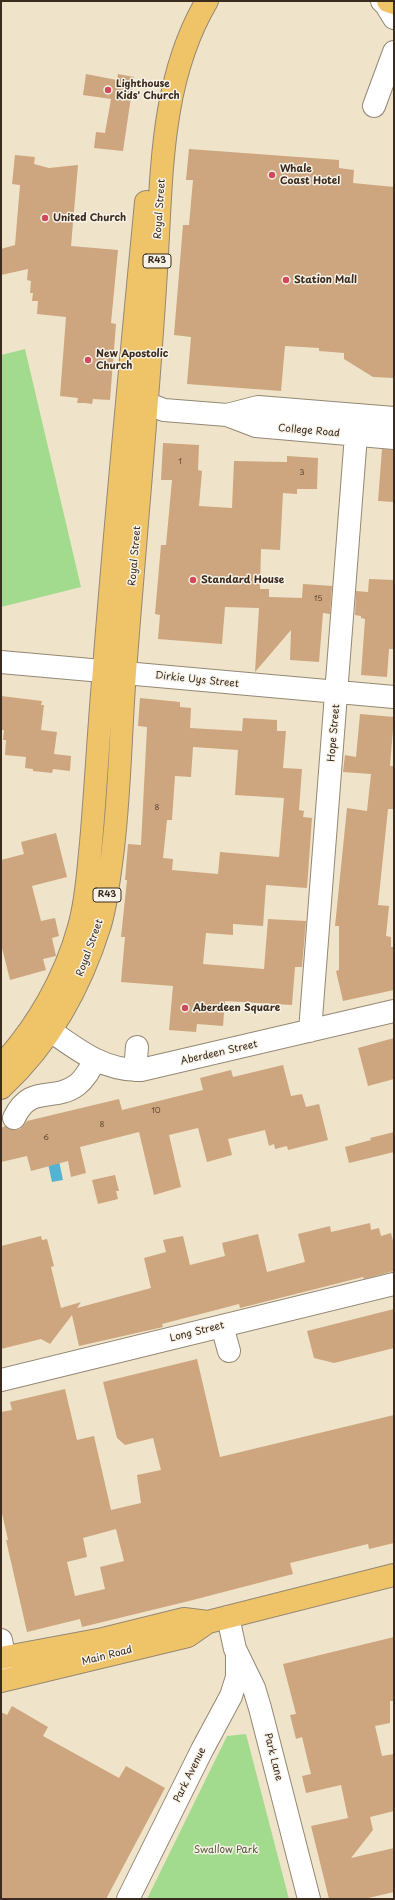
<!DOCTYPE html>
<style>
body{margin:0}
#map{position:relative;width:395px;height:1900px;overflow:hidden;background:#efe4c9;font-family:"Playpen Sans",sans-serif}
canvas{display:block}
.frame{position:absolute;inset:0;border:2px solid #3b2a1e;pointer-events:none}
</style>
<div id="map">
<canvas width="395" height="1900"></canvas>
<div class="frame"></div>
</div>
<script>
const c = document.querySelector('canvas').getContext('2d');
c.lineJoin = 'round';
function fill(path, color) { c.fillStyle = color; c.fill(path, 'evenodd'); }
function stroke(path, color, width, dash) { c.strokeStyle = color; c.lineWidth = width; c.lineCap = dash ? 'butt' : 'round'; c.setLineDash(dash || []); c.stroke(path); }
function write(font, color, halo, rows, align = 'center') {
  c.font = font + ' "Playpen Sans",sans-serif'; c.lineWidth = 3; c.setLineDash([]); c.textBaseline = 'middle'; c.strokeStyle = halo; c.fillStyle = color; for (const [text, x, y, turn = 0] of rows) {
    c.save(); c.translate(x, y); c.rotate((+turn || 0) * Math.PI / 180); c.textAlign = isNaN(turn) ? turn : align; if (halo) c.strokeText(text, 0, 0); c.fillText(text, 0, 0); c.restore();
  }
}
const green = new Path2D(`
 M25,349L81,587L1,607V355Z
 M246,1734L289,1899H147L227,1736Z`);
const water = new Path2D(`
 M58,1156L63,1180L52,1182L47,1159Z`);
const building = new Path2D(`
 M86,74L117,80L118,74L134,77L123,151L94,148L96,132L105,133L111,99L83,95Z
 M189,149L339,160V168L354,170L353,183L394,187V378L373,377L344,359V353L319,351V348L285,346L281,391L187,384L191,337L174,335L183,225H189L193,180H186Z
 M15,155L35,157L34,164L49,168L78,165L71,246L118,250L111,323L116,324L110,400L93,399L92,404L85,403H77L78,398L60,396L66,317L37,314L38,301H32L33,293H30L31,281L27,280L28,269L1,275V249L15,245L20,185L12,184Z
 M163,443L199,445L198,470L202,471L199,506L232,508L234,461L287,462V456L318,458L317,489H297V494L283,493L280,550L261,549L260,589H269V597L302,598L303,584L332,586L330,614L323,613L319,662L290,660L291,630L255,672L259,608L225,607L222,644L158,639L160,615L155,614L161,545H166L172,480H161Z
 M382,449L394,450V502L378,501Z
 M369,579L394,580V649H389L387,677L361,675L365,619L361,618V616L355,615L356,591L368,592Z
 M1,696L42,701L41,705H44L41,730L57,732L54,754L71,756L70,771L53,769L52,773L33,771V769L25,768L26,757L5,755L6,740H3L4,730H1Z
 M140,698L180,702V707L191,708L190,728L242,731L243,718L277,720V731H286L283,768L302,769L299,810L304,811L303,817L312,818L307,888L266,885L263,926L233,924V935L206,933L203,964L264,969L268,919L306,921L302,967H295L292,1005L225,1001L223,1026L197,1024L196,1032L169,1030L173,986L121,982L125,937H121L127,880H125L128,844L141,845L147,727L138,726ZM193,747L238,750L235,795L284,798L279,857L220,852L218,874L172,870L173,859L163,858L167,820H172L175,776L191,777Z
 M360,714L394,717L390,766H394V809H388L378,905L389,906L386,936L391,937V947H394V990L343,1001L336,971L339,970V926H335L347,808L367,811L371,774L343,772L345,755L356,757Z
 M56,833L67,877L32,886L41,921L55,918L59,936L52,938L56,956L43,959L46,970L10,980L1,944V860L24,854L21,842Z
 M394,1038V1079L368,1086L358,1048Z
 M283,1065L291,1096L302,1094L306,1107L319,1104L328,1140L288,1150L287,1146L275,1149L274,1144L269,1146L265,1130L228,1139L232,1155L207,1162L198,1128L169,1135L181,1187L154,1195L139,1132L80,1147L86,1173L71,1177L68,1161L31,1171L27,1156L1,1162V1128L5,1126L14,1130L20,1129L27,1121L119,1099L122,1110L203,1090L200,1078L231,1070L233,1077Z
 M394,1132V1152L349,1163L345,1147L371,1140L370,1138Z
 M115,1175L119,1191H116L118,1199L98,1204L92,1180Z
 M370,1223L371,1230L379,1228L381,1236L391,1233L394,1245V1271L364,1279L363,1277L240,1308L239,1304L162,1324L163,1327L79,1346L72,1315L50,1344L41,1339L1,1349V1246L41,1236L42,1240L47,1239L54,1266L51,1267L61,1308L81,1302L77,1308L151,1288L144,1258L166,1252L163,1240L183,1236L190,1265L225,1256L222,1243L258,1234L267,1272L305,1262L298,1234L330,1226L331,1232Z
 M394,1309V1348L334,1363L314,1358L307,1331Z
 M197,1359L220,1457L394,1415V1543L369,1549L368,1544L290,1563L293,1574L189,1601L82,1627L80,1619L27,1632L6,1540H8L1,1509V1412L12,1410L10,1402L65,1389L77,1440L94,1436L111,1510L141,1503L137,1475L161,1470L153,1438L125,1445L117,1438L103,1382ZM116,1529L124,1561L100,1567L105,1589L75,1596L67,1562L87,1557L83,1538Z
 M394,1637V1701H390V1723L375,1726L382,1756L394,1754V1811L370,1817L373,1830L351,1858L394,1848V1892L364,1899H329L311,1826L348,1818L341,1785L306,1793L302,1776L311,1774L302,1737L296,1739L290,1715L296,1714L283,1664Z
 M12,1706L48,1727L43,1736L119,1778L126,1766L165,1788L106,1899H1V1712L7,1715Z`);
const minor = new Path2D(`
 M382,1L386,5L394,18
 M374,106L394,52
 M129,403L148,404L164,410L227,415L256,426L394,438
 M227,415L258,407L394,418
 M1,662L394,697
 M51,1031C79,1051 105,1071 141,1070L394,1011
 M310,1031L356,435
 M135,1070L137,1047
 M14,1118C31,1083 52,1103 77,1085C85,1079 90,1069 95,1060
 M222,1326L229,1351
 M1,1380L394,1284
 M228,1617L235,1649L254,1688L260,1708L309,1899
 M1,1640L8,1676
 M128,1899L202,1750L231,1696L237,1677V1656`);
const major = new Path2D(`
 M388,1L394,3
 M1,1066C37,1027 65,978 79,927C87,899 88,871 91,843C96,785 99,727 104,669C116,513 131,358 146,202
 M1,1088C50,1042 80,989 100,925C106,905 108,885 111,864C120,801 120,736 125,672C135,538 148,405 156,271C162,179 159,82 207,1
 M1,1658L103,1639L184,1619L208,1622L394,1575
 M1,1681L188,1636L208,1622`);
const markers = [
 [108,90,4,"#d1495b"],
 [272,175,4,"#d1495b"],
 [45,218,4,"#d1495b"],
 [286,280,4,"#d1495b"],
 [88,360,4,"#d1495b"],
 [193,580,4,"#d1495b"],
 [185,1008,4,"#d1495b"]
];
const numberNames = [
 ["1",180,462],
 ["3",302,473],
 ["15",318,599],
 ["8",157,808],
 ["10",156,1111],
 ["8",102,1125],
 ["6",46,1138]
];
const shields = [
 [157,261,28],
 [107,895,28]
];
const shieldNames = [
 ["R43",157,261],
 ["R43",107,895]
];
const poiNames = [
 ["Lighthouse",116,84],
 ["Kids' Church",116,96],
 ["Whale",280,169],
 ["Coast Hotel",280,181],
 ["United Church",53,218],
 ["Station Mall",294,280],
 ["New Apostolic",96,354],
 ["Church",96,366],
 ["Standard House",201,580],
 ["Aberdeen Square",193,1008]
];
const streetNames = [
 ["Royal Street",160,209,-86],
 ["College Road",309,431,5],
 ["Royal Street",135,556,-85],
 ["Dirkie Uys Street",197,680,6],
 ["Hope Street",334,733,-85],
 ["Royal Street",90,948,-70],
 ["Aberdeen Street",219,1053,-13],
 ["Long Street",197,1332,-14],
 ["Main Road",107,1656,-14],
 ["Park Lane",273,1757,76],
 ["Park Avenue",190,1775,-64]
];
const parkNames = [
 ["Swallow Park",226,1850]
];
fill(green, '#a2db8d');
fill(water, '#53b3d1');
fill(building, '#cda57e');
stroke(minor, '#958774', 24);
stroke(major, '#958774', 24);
stroke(minor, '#fff', 22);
stroke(major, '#efc469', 22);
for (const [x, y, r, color] of markers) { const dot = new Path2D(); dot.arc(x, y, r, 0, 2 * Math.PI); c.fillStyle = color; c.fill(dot); stroke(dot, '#f7f3e8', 1.5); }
write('8px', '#604936', null, numberNames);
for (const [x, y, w] of shields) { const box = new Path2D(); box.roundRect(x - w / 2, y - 7, w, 14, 3); c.fillStyle = '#f7f3e8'; c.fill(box); stroke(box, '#3b2a1e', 1); }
write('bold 9px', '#3b2a1e', null, shieldNames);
write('bold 10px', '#3b2a1e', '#f7f3e8', poiNames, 'left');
write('10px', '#3b2a1e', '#f7f3e8', streetNames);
write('10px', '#55563a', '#f7f3e8', parkNames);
</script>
